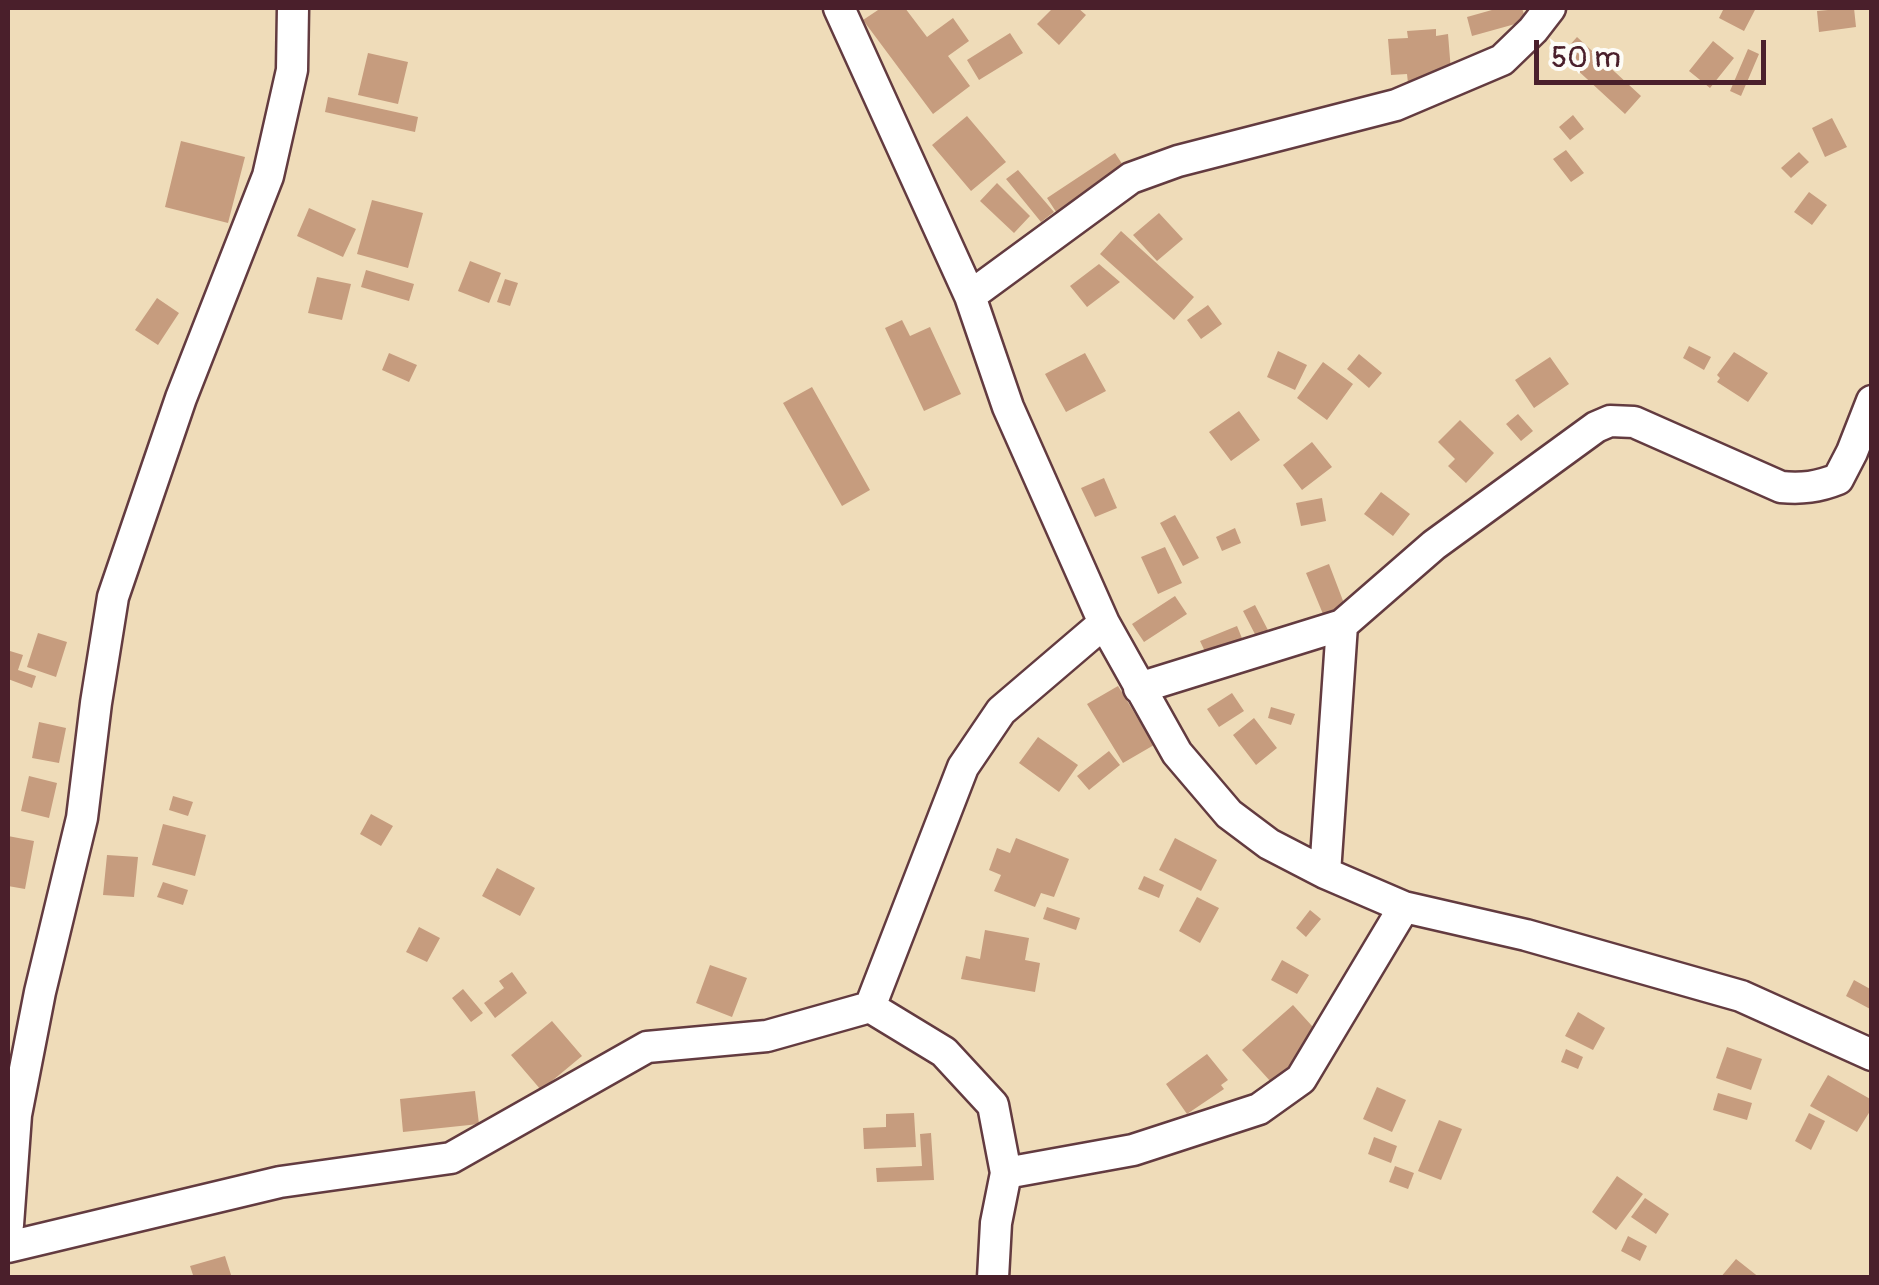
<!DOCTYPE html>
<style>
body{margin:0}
#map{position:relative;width:1879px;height:1285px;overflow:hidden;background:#efdcb9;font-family:Pangolin,sans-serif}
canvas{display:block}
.frame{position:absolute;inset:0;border:10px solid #4a1f2b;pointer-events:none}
.scale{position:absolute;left:1534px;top:40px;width:232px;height:45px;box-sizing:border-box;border:5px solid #4a1f2b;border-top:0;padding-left:12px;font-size:30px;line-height:35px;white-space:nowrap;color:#4a1f2b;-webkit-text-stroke:8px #fdfcf7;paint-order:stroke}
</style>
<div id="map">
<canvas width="1879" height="1285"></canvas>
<div class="frame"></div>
<div class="scale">50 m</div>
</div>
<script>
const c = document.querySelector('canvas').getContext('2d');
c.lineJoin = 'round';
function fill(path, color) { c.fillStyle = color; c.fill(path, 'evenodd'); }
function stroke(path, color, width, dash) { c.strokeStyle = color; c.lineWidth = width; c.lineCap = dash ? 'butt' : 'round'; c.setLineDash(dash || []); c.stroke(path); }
const building = new Path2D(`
 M881,8H905L927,37L953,18L969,41L948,56L970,86L933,114L863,20Z
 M1053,8H1078L1086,15L1059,45L1037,24Z
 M1499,8H1522L1526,21L1472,36L1467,17Z
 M1724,8H1756L1744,31L1719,18Z
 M1827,8H1854L1856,27L1819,32L1817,11L1828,10Z
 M1436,29V36L1448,34L1451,71L1440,80L1408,83L1407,74L1391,75L1388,39L1408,38L1407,31Z
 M1010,33L1023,53L979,80L967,60Z
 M1577,37L1641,96L1625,114L1561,55Z
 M1713,41L1734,58L1710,88L1689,71Z
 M1748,49L1759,54L1741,96L1730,91Z
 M368,53L408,62L398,104L358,95Z
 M328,97L418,117L415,132L325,112Z
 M1573,115L1584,129L1570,140L1559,127Z
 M967,116L1006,162L971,191L932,145Z
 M1832,118L1847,147L1825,157L1812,128Z
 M181,141L245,157L228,223L165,207Z
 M1566,150L1584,173L1571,182L1553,159Z
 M1799,152L1809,162L1791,178L1781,168Z
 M1115,153L1130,176L1062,221L1047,198Z
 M1018,170L1054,212L1041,222L1006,179Z
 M997,183L1030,216L1014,233L980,201Z
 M1809,192L1827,205L1812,225L1794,212Z
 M372,200L423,213L408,268L357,254Z
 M309,208L356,229L343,257L297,236Z
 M1159,213L1183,239L1157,261L1133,235Z
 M1121,231L1194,297L1174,320L1100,254Z
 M470,261L501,273L489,303L458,291Z
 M1099,264L1120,282L1087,307L1070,286Z
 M366,270L414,284L409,301L361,287Z
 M317,277L351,284L342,320L308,313Z
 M505,279L518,283L510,306L497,302Z
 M157,298L179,313L158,345L135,330Z
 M1208,305L1222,324L1201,339L1187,320Z
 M902,320L910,336L930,327L961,394L924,411L885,328Z
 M1689,346L1711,357L1704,370L1683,358Z
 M1278,351L1307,365L1295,390L1267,377Z
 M1734,352L1768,373L1748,402L1717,382L1720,378L1717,375Z
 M389,353L417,365L409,382L382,370Z
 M1085,353L1106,391L1066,412L1045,374Z
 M1359,354L1382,373L1369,388L1347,369Z
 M1550,357L1569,384L1534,408L1515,380Z
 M1323,362L1353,384L1327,420L1297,398Z
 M812,387L870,490L842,506L783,403Z
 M1239,411L1260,440L1231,461L1209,432Z
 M1518,414L1533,431L1521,441L1506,424Z
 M1460,420L1494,453L1466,483L1448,466L1455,459L1438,442Z
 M1312,442L1332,467L1302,490L1283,465Z
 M1104,478L1117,508L1095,517L1081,488Z
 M1381,492L1410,514L1393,536L1364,514Z
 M1322,498L1326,521L1301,526L1296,503Z
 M1175,515L1199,558L1183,566L1160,523Z
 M1235,528L1241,543L1222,551L1216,537Z
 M1165,547L1182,583L1158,594L1141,557Z
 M1329,564L1345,606L1323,614L1306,573Z
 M1175,596L1187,614L1144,642L1132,624Z
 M1255,605L1270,634L1258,640L1243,611Z
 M1237,626L1246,648L1211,664L1200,641Z
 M38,633L67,642L56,677L27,667Z
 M10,651L23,655L18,670L36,676L32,688L8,679V658Z
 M1118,686L1154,745L1123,763L1087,704Z
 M1232,693L1244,711L1219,727L1207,709Z
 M1271,707L1295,714L1291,725L1268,718Z
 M1254,718L1277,748L1256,765L1233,735Z
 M39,722L66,728L59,763L32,758Z
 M1038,737L1078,765L1059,792L1019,763Z
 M1109,751L1120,765L1089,790L1077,776Z
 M29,776L57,783L49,818L21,811Z
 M173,796L193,802L188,816L169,810Z
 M371,814L393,826L381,846L360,834Z
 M163,824L206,835L195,876L152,865Z
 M8,836L34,841L25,889L8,886Z
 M1016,838L1069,859L1054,897L1041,893L1035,907L994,891L1001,875L989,870L997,848L1010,853Z
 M1175,838L1217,860L1201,891L1159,870Z
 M107,855L138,857L134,897L103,895Z
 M497,868L535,888L520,916L482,896Z
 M1144,876L1164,885L1159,898L1138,889Z
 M163,882L188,890L183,905L157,897Z
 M1197,897L1219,908L1200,943L1179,931Z
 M1047,907L1080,918L1076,930L1043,919Z
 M1310,910L1321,919L1306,937L1296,928Z
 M419,927L440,938L427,962L406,952Z
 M985,930L1029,938L1025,960L1040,963L1035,992L961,979L966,956L980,959Z
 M1282,960L1309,975L1297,994L1271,980Z
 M710,965L747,978L732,1017L696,1003Z
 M512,972L527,993L495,1018L484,1003L504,988L499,981Z
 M1854,980L1872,990V1010L1846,996Z
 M463,989L483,1013L471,1022L452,998Z
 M1293,1005L1322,1037L1271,1082L1242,1050Z
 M1578,1012L1605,1028L1593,1050L1565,1036Z
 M552,1021L582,1056L541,1090L511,1055Z
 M1727,1047L1762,1059L1751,1090L1716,1078Z
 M1566,1049L1583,1057L1578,1069L1561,1062Z
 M1207,1054L1228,1080L1221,1085L1224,1089L1187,1114L1166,1084Z
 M1828,1075L1872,1100V1108L1857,1132L1810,1106Z
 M1377,1087L1406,1100L1392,1132L1363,1119Z
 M475,1091L479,1124L403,1132L400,1099Z
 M1718,1093L1752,1103L1747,1120L1713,1110Z
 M914,1113L916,1147L864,1149L863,1128L886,1127V1114Z
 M1809,1113L1825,1121L1811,1150L1795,1141Z
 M1439,1120L1462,1129L1441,1180L1418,1171Z
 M931,1133L934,1180L877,1182L876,1168L922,1166L920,1134Z
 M1374,1137L1397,1146L1391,1163L1368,1154Z
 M1395,1166L1414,1173L1408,1189L1389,1182Z
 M1617,1176L1643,1194L1616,1230L1592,1212Z
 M1645,1198L1669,1214L1656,1234L1631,1217Z
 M1628,1236L1647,1246L1640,1261L1621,1251Z
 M225,1256L232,1278H194L190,1266Z
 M1736,1259L1760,1278H1720Z`);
const minor = new Path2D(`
 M839,8L970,296L1008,407L1104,623L1177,753L1229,814L1269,844L1325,873L1404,907L1526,935L1741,996L1872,1055
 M970,296L1131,178L1178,161L1396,105L1502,60L1533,30L1550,8
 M1139,688L1342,625L1434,545L1596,427L1610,421L1634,422L1781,487C1802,489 1818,487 1838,479L1852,452L1872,401
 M1325,873L1342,625
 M870,1007L944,1052L993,1105L1006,1173L996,1223L993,1278
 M1006,1173L1133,1150L1259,1109L1301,1079L1404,907
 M8,1225L16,1115L40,992L82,818L96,703L113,597L181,398L268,176L292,70L293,8
 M8,1247L280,1182L451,1158L647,1047L767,1036L870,1007L963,767L1001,711L1104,623`);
fill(building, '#c69c7e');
stroke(minor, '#633b40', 35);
stroke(minor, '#fff', 30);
</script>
